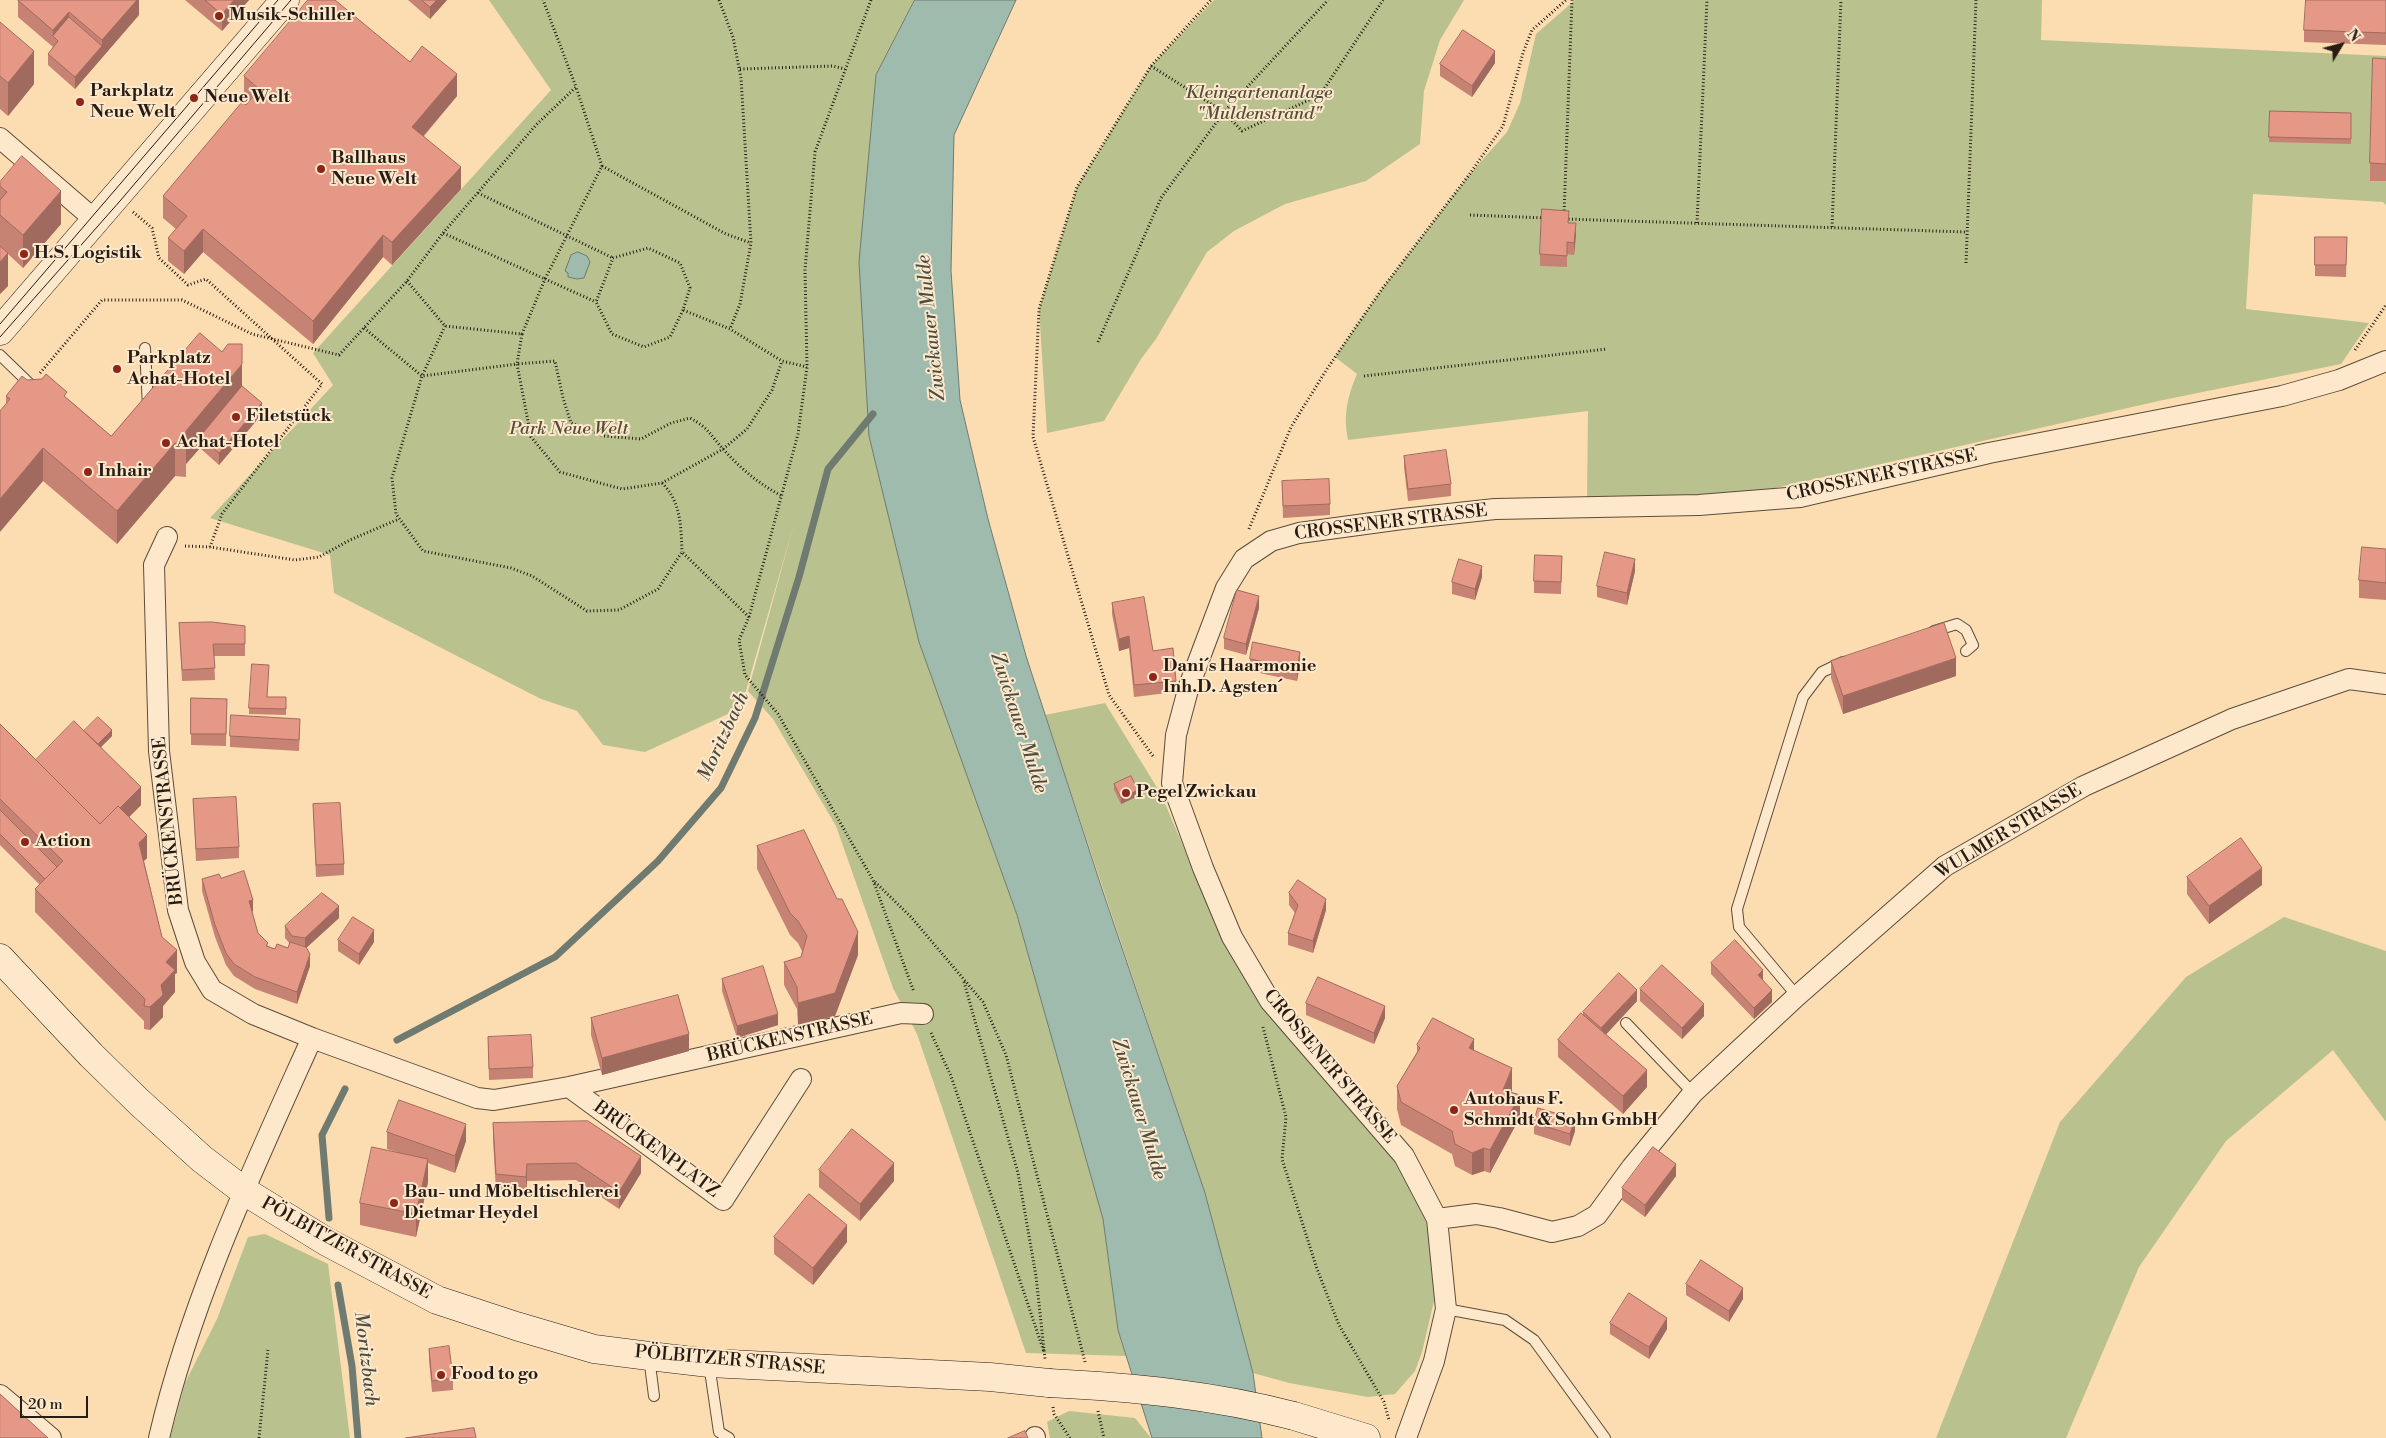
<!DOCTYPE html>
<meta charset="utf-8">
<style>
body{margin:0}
#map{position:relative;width:2386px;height:1438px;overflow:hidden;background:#fcdcb1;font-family:"Libre Bodoni",serif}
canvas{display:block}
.north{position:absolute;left:2316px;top:20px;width:50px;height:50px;-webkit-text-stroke:4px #fde8cc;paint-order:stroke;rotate:53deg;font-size:14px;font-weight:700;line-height:20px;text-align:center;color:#271c14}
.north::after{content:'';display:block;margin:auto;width:18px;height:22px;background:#271c14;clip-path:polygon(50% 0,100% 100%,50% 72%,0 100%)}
.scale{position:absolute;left:20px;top:1396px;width:68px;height:22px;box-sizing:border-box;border:2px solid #271c14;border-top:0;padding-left:6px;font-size:15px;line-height:18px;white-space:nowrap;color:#271c14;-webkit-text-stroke:4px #fde8cc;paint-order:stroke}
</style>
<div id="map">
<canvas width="2386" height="1438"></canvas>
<div class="north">N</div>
<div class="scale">20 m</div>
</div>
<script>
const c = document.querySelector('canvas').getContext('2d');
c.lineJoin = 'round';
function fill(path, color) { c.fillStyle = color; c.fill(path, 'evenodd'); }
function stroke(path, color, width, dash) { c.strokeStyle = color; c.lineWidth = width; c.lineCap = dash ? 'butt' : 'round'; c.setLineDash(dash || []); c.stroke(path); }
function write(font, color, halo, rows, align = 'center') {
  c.font = font + ' "Libre Bodoni",serif'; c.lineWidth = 4; c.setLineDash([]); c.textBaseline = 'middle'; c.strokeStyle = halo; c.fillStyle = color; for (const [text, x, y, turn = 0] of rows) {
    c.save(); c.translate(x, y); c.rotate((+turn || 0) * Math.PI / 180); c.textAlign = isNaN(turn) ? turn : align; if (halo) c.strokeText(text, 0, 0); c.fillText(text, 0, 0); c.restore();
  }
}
const green = new Path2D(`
 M489,0H915L876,75L860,254L919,642L1020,924L1103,1219L1118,1330L1126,1356L1026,1353L917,1034L893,988L836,826L773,719L748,691L794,524L741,708L645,752L603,745L577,711L541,699L334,593L330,555L210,518L333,385L313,353L551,90Z
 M1214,0H1464L1440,40L1424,91L1420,144L1366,181L1285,204L1234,231L1207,252L1156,339L1141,359L1104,421L1047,433L1039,309L1077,187L1151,66Z
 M1575,0H2042L2041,40L2386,56V205L2383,202L2253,194L2246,309L2369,323L2341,364L2163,400L1740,496L1587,498L1588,411L1348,440C1343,416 1347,397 1357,374L1335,357L1382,289L1469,175L1507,132L1520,103L1536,34Z
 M1105,703L1161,794L1223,940L1394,1156L1426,1221L1433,1257L1434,1301L1422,1352L1415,1371L1395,1394L1368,1397L1289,1383L1253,1373L1205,1193L1045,715Z
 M2284,917L2386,951V1122L2333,1050L2226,1141L2139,1267L2066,1438H1936L2060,1122L2186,977Z
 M265,1234L328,1264L350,1438H170L185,1383L217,1319L248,1237Z
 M1069,1411L1135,1418L1151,1438H1050L1047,1422Z`);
const water = new Path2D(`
 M915,0H1016L954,135L951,271L960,400L988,519L1026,656L1101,886L1205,1193L1253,1373L1262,1438H1152L1118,1330L1103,1219L1017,915L919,642L869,436L859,262L876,75Z
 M578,252L587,256L590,262L584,278L577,279L568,277V273L565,271L571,255Z`);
const stream = new Path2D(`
 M397,1040L555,957L658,861L721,788L755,718L799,577L828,469L873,414
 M329,1218L322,1135L345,1089
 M338,1285L352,1366L358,1438`);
const path = new Path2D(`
 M719,0L733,37L741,78L751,243L740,304L730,329
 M871,0L815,152L805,270L807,367L798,434L749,617L739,640L745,675L778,714L873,880L914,992
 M1151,66L1224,112L1242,131L1320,95L1383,0
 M740,69L833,66L845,69
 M602,166L726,234L751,243
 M478,193L613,258
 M133,212L152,228L159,258L188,285L206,279L322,384L222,514L210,547
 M1564,214L1572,0
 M1470,215L1546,218
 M1565,219L1966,232
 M1697,223L1707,0
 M1832,227L1841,0
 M443,233L536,125L576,87L543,0
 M1966,263L1976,0
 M407,281L445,326L522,334L517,364L555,361L563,398L571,423L604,436L641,439L671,423L690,418C709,428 710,435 724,450C741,469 759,484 782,496
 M683,310L670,337L644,347L612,334L596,302L613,258L648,248L680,263L690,288L683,310L730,329L782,361L807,367
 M364,328L422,376L445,326
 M522,334L545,279L596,302
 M1098,342L1161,198L1224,112L1328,0
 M2355,350L2386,305
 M40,373L102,300H182L252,334L339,355L407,281L443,233L545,279L602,166L576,87
 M1364,376L1607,349
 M662,483C681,502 681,526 682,552
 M1249,529L1291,427L1327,369L1382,289L1469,175L1503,126L1523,53L1532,30L1566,0
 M185,546L210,547L295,560L319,557L350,540L399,519
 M749,617L682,552L658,589L619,610L587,611L532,576L511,568L423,551L396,514L392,478L422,376L517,364L531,437L560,472L622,489L662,483L723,449L747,429L772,390L782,361
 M1153,756L1109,695L1033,437L1039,309L1077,187L1151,66L1211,0
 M875,882L911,917L983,1002L1006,1055L1085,1362
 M964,982L1018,1173L1036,1276L1045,1359
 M1263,1027L1286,1117L1282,1159L1317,1269L1339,1325L1384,1402L1389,1420
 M931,1033L951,1076L1044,1352
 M1053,1407L1054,1414L1070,1438
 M1098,1411L1104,1438
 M259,1438L268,1350`);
const lane = new Path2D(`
 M145,348L148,407
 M0,355L32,386
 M1934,631L1957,624L1966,630L1973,645L1966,651
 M1797,996L1739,927L1737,909L1803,697L1822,672L1843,662
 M1626,1023L1693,1093
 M1446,1309L1505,1320L1534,1340L1605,1438
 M649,1357L654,1396
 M709,1364L719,1432L729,1438`);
const street = new Path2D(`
 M0,138L95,220
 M312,1038L477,1098L494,1100L569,1087L901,1013L923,1014
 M569,1087L723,1200L801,1079
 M1437,1219L1476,1214L1499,1218L1552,1232L1578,1226L1597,1215L1632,1167L1693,1093L1797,996L1945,866L2084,786L2232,719L2349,679L2386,684
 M0,1395L51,1438
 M1035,1437V1438
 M159,1438C191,1300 254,1167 312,1038L253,1014L212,990L195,962L178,910L159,751L154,565L167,537
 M1406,1438L1434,1361L1446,1309L1437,1219L1404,1156L1270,1001L1232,937L1203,868L1172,783L1176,735L1189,686L1226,588L1244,559L1271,541L1299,533L1402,519L1495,509L1699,505L1800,497L1989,453L2282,396L2339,380L2386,361`);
const secondary = new Path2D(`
 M0,331L285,0
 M0,958L91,1055L139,1102L202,1159L244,1191L327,1242L437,1300L516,1326L594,1349L649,1356L709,1363L990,1377L1049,1383
 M1294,1416L1366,1438`);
const tram = new Path2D(`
 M0,324L278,0
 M0,337L120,201L291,0`);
const secondaryBridge = new Path2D(`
 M1049,1383C1131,1387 1214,1395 1294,1416`);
const wall = new Path2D(`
 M18,0H139V15L75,89L48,65V54L53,47L18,17Z
 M185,0H249L222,31Z
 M408,0H447L430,19Z
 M2386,0V45L2304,42V30Z
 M0,22L34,84L8,116L0,109Z
 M2386,59V181H2370V163Z
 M410,62L457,96L424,136L461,189L392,265L383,257L313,344L203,252L184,274L168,261V238L176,229L163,218V196L248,102L244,98V76Z
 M1495,63L1472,97L1440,76V64Z
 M2270,111L2351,113V144L2269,142Z
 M0,182L61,224L23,268L8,254V286L0,294Z
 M1569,223L1576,235L1574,255L1567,254V267L1540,266V254Z
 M2315,237H2347L2346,277L2315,276Z
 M27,380L67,398L111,436L242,386L262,414L219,465L200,448L186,464V477L175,476L117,544L43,481L6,404V396Z
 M1404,456L1451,484V496L1408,501L1404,467Z
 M1282,481L1330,504V515L1283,518Z
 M2386,549V600L2359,598V580Z
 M1562,567L1561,594L1534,593V581Z
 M1635,571L1627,605L1597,597V586Z
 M1482,577L1475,600L1452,594V582Z
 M1112,603L1153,651L1176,681V692L1134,697L1129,648L1119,651L1112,614Z
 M1259,608L1246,655L1224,649V638Z
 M179,623L245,626V656H214L215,680L182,681Z
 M1250,659L1300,664L1297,681L1250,671Z
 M1831,661L1956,676L1843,714L1831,678Z
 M267,697H286V715L249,714V708Z
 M191,698L227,699L226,746L191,745Z
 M0,724L36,760L84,731L112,736L101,747L141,805L129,817L147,858L144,861L162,937L177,973L175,974V992L163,1006V1017L150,1030L144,1029V1021L35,912V889L40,885L0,845Z
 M300,730L299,751L230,747V736Z
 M1114,784L1138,796L1121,804L1114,790Z
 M193,799L239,847V858L196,861Z
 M313,804L344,864V875L316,877Z
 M757,846L858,955L835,1016L798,1025L797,1009L784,985V962L801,957L802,951L798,943L790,935L757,869Z
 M2187,877L2262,885L2209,924L2187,894Z
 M221,878L253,911L252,912L258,933L268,946L275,949L288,948L290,944L285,938V926L339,918L306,948L310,966L297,1004L255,989L234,976L226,965L215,937L202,891V879Z
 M1289,893L1326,910L1313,953L1288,945V933L1295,913L1289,905Z
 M338,940L374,942L359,965L338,951Z
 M1711,963L1763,981L1772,1002L1754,1019L1711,974Z
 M722,979L778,1025L737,1038L722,991Z
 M1640,989L1704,1016L1682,1039L1640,1001Z
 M1637,1001L1606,1034L1647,1087L1623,1114L1558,1057V1040L1583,1014V1012Z
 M1306,1003L1385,1018L1374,1044L1306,1015Z
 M591,1018L689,1051L602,1075L591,1035Z
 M488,1037L533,1067V1078L489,1080Z
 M1417,1045L1474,1050L1512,1091L1511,1092L1520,1117L1490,1173L1484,1171L1472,1175L1455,1166L1452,1154L1401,1125L1397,1109V1086L1417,1052Z
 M493,1123L641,1173L619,1209L576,1180L527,1181L526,1194L496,1191L493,1140Z
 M1534,1123L1575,1131L1570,1146L1534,1134Z
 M387,1132L466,1141L455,1173L428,1163V1182L416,1237L360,1225V1203L397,1152L387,1149Z
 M819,1170L894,1181L860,1221L819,1187Z
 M1676,1176L1645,1217L1622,1200V1188Z
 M774,1237L847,1242L813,1285L774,1254Z
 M1686,1284L1743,1299L1729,1322L1686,1295Z
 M1610,1323L1667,1329L1649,1359L1610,1334Z
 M429,1349L453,1378V1390L432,1392L429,1360Z`);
const shadedWall = new Path2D(`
 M137,0H139V15L75,89V77L102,46V40Z
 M234,0H249L222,31V14Z
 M437,0H447L430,19V7Z
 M69,12V29L58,41L53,36V30Z
 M34,51V84L8,116V83Z
 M1495,51V63L1472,97V86Z
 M457,74V96L412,149V127Z
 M461,167V189L392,265V242Z
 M61,191V224L23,268V235Z
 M1576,223V235L1574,255V243Z
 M203,229V252L184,274V251Z
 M383,235V257L313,344V321Z
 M8,253V286L0,294V262Z
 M242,364V397L200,437V448L186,464V477V431Z
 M262,403V414L219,465V453Z
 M175,443V476L117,544V511Z
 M43,448V481L0,532V499Z
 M1635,559V571L1627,605V593Z
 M1482,566V577L1475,600V589Z
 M1259,596V608L1246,655V644Z
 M1129,636V648L1119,651V639Z
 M1300,652V664L1297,681V669Z
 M1956,658V676L1843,714V696Z
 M112,730V736L92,756V750Z
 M141,787V805L100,846V829Z
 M1138,790V796L1121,804V798Z
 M147,835V858L139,865V843Z
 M2262,868V885L2209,924V906Z
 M1326,899V910L1313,953V941Z
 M253,900V911L249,913V901Z
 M339,906V918L305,949V938Z
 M374,930V942L359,965V954Z
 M858,932V955L835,1016L798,1025V1003Z
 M177,950V973L175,974V992L163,1006V1017L150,1030V1007L161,985L166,962Z
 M310,954V966L297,1004V992Z
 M1763,970V981L1758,975Z
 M1637,990V1001L1601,1040V1028Z
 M1772,990V1002L1754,1019V1008Z
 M1704,1004V1016L1682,1039V1028Z
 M1385,1006V1018L1374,1044V1033Z
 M778,1014V1025L737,1038V1026Z
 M689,1034V1051L602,1075V1058Z
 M1474,1039V1062L1469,1048Z
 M1512,1068V1091L1503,1113V1090Z
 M1647,1070V1087L1623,1114V1096Z
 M1520,1095V1117L1490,1173V1150Z
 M1575,1119V1131L1570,1146V1134Z
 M466,1124V1141L455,1173V1156Z
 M1484,1148V1171L1472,1175V1153Z
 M641,1156V1173L619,1209V1192Z
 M428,1159V1182L416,1237V1214Z
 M894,1163V1181L860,1221V1204Z
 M527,1164V1181L526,1194V1177Z
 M1676,1164V1176L1645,1217V1205Z
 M847,1225V1242L813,1285V1268Z
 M1743,1288V1299L1729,1322V1311Z
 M1667,1318V1329L1649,1359V1347Z`);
const building = new Path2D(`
 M18,0H137L102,40L69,12L53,30Z
 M205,0H234L222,14Z
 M308,0H335L410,62L422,46L457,74L412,127L461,167L392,242L383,235L313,321L203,229L184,251L168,238L187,216L163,196L242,102L246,105L259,89L244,76Z
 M422,0H437L430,7Z
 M2306,0H2386V33L2304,30Z
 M69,17L102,46L75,77L48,54L58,41L53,36Z
 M0,22L34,51L8,83L0,76Z
 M1463,30L1495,51L1472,86L1440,64Z
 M2373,58L2386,59V164L2370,163Z
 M2270,111L2351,113V139L2269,137Z
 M22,156L61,191L23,235L0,215V200L7,192L0,186V182Z
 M1542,209L1569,211L1568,223H1576L1574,243L1567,242V256L1540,254Z
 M2315,237H2347L2346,265H2315Z
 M0,246L8,253L0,262Z
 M200,333L222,352L228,344H242V364L186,431V444L175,443L117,511L43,448L0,499V411L10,399L6,396L22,376L27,380L42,379L46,374L67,392L64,396L111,436Z
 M242,386L262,403L219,453L200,437Z
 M1446,450L1451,484L1408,489L1404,456Z
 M1329,479L1330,504L1283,506L1282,481Z
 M2362,547L2386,549V583L2359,580Z
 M1605,552L1635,559L1627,593L1597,586Z
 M1535,555L1562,556L1561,582L1534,581Z
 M1459,559L1482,566L1475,589L1452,582Z
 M1237,590L1259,596L1246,644L1224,638Z
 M1144,597L1153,651L1173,648L1176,681L1134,685L1129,636L1119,639L1112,603Z
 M212,622L245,626V644H213L215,668L182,670L179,623Z
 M1944,623L1956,658L1843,696L1831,661Z
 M1253,642L1300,652L1297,669L1250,659Z
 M252,664L269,665L267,697H286V709L249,708Z
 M191,698L227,699L226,734H191Z
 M231,715L300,719L299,740L230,736Z
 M98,717L112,730L98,744L84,731Z
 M74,721L141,787L120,808L118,806L100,824L36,760Z
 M0,724L100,824L118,806L147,835L139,843L162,937L177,950L166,962L175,970L161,985L163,995L150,1007L144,1006L145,999L35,889L63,861L0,799Z
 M1131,776L1138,790L1121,798L1114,784Z
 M236,797L239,847L196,849L193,799Z
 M340,803L344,864L316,865L313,804Z
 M0,810L57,867L45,879L0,834Z
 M804,830L837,899H842L858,932L835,993L798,1003L797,987L784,962L801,957L807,936L798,921L790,913L757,846Z
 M2241,838L2262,868L2209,906L2187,877Z
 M244,871L253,900L249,901L258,933L268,943L266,946L275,949L277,944L288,948L290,942L306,947L310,954L297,992L255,977L234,964L226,953L215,925L202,879L219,874L221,878Z
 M1298,880L1326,899L1313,941L1288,933L1298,905L1289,893Z
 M322,893L339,906L305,938L292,936L285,926Z
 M353,917L374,930L359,954L338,940Z
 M1735,940L1763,970L1758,975L1772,990L1754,1008L1711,963Z
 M1662,965L1704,1004L1682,1028L1640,989Z
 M763,966L778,1014L737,1026L722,979Z
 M1619,973L1637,990L1601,1028L1583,1012Z
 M1318,977L1385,1006L1374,1033L1306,1003Z
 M678,995L689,1034L602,1058L591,1018Z
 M1581,1013L1647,1070L1623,1096L1558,1040Z
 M1433,1018L1474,1039L1469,1048L1512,1068L1503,1090L1520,1095L1490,1150L1484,1148L1472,1153L1455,1144L1452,1131L1401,1102L1397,1086L1420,1048L1417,1045Z
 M531,1035L533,1067L489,1069L488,1037Z
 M399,1100L466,1124L455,1156L387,1132Z
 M1538,1108L1575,1119L1570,1134L1534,1123Z
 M588,1121L641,1156L619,1192L576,1163L527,1164L526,1177L496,1174L493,1123Z
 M852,1129L894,1163L860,1204L819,1170Z
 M372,1147L428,1159L416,1214L360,1203Z
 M1653,1147L1676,1164L1645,1205L1622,1188Z
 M809,1194L847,1225L813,1268L774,1237Z
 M1701,1260L1743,1288L1729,1311L1686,1284Z
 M1629,1293L1667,1318L1649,1347L1610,1323Z
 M449,1346L453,1378L432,1381L429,1349Z
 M0,1394L48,1438H0Z
 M474,1428L476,1438H406Z
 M1025,1431L1028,1438H1008Z`);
const markers = [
 [219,16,5,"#8f2418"],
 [194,98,5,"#8f2418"],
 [80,102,5,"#8f2418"],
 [321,169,5,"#8f2418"],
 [24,254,5,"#8f2418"],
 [117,369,5,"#8f2418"],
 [236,417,5,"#8f2418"],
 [166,443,5,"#8f2418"],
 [88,472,5,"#8f2418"],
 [1153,677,5,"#8f2418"],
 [1126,793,5,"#8f2418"],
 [25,842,5,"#8f2418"],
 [1454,1110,5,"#8f2418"],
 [394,1203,5,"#8f2418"],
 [441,1375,5,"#8f2418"]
];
const poiNames = [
 ["Musik-Schiller",229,16],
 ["Parkplatz",90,92],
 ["Neue Welt",90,113],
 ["Neue Welt",204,98],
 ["Ballhaus",331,159],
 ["Neue Welt",331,180],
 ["H.S. Logistik",34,254],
 ["Parkplatz",127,359],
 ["Achat-Hotel",127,380],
 ["Filetstück",246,417],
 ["Achat-Hotel",176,443],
 ["Inhair",98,472],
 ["Dani´s Haarmonie",1163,667],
 ["Inh.D. Agsten´",1163,688],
 ["Pegel Zwickau",1136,793],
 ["Action",35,842],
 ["Autohaus F.",1464,1100],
 ["Schmidt & Sohn GmbH",1464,1121],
 ["Bau- und Möbeltischlerei",404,1193],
 ["Dietmar Heydel",404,1214],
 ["Food to go",451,1375]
];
const parkNames = [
 ["Kleingartenanlage",1259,94],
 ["\"Muldenstrand\"",1259,115],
 ["Park Neue Welt",569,430]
];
const streetNames = [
 ["CROSSENER STRASSE",1882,476,-12],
 ["CROSSENER STRASSE",1391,523,-7],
 ["BRÜCKENSTRASSE",169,821,-96],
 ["WULMER STRASSE",2009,832,-31],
 ["BRÜCKENSTRASSE",790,1038,-13],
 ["CROSSENER STRASSE",1329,1067,50],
 ["BRÜCKENPLATZ",656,1150,36],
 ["PÖLBITZER STRASSE",346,1249,29],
 ["PÖLBITZER STRASSE",730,1361,5]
];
const waterNames = [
 ["Zwickauer Mulde",932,328,-96],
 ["Zwickauer Mulde",1018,723,72],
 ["Moritzbach",724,737,-65],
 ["Zwickauer Mulde",1138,1109,73],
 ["Moritzbach",365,1359,83]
];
fill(green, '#b9c28f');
fill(water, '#9fbbae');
stroke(water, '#6f7b70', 1);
stroke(stream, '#6f7b70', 7);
stroke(lane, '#5c4c3b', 12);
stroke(street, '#5c4c3b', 22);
stroke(secondary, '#271c14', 29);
stroke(path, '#271c14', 3, [1, 2.5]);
stroke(lane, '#fde8cc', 10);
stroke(street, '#fde8cc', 20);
stroke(secondary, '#fde8cc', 28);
stroke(tram, '#271c14', 1);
stroke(secondaryBridge, '#271c14', 29, []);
stroke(secondaryBridge, '#fde8cc', 28);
fill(wall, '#c68373');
fill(shadedWall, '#a16a5e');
fill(building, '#e69886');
stroke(building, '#a16a5e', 1);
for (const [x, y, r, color] of markers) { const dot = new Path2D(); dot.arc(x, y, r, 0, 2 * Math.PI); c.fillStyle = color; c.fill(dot); stroke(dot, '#fde8cc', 2); }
write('bold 18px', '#271c14', '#fde8cc', poiNames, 'left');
write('italic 18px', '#534e39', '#fde8cc', parkNames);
write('18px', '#271c14', '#fde8cc', streetNames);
write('italic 19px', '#4b4c42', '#fde8cc', waterNames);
</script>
